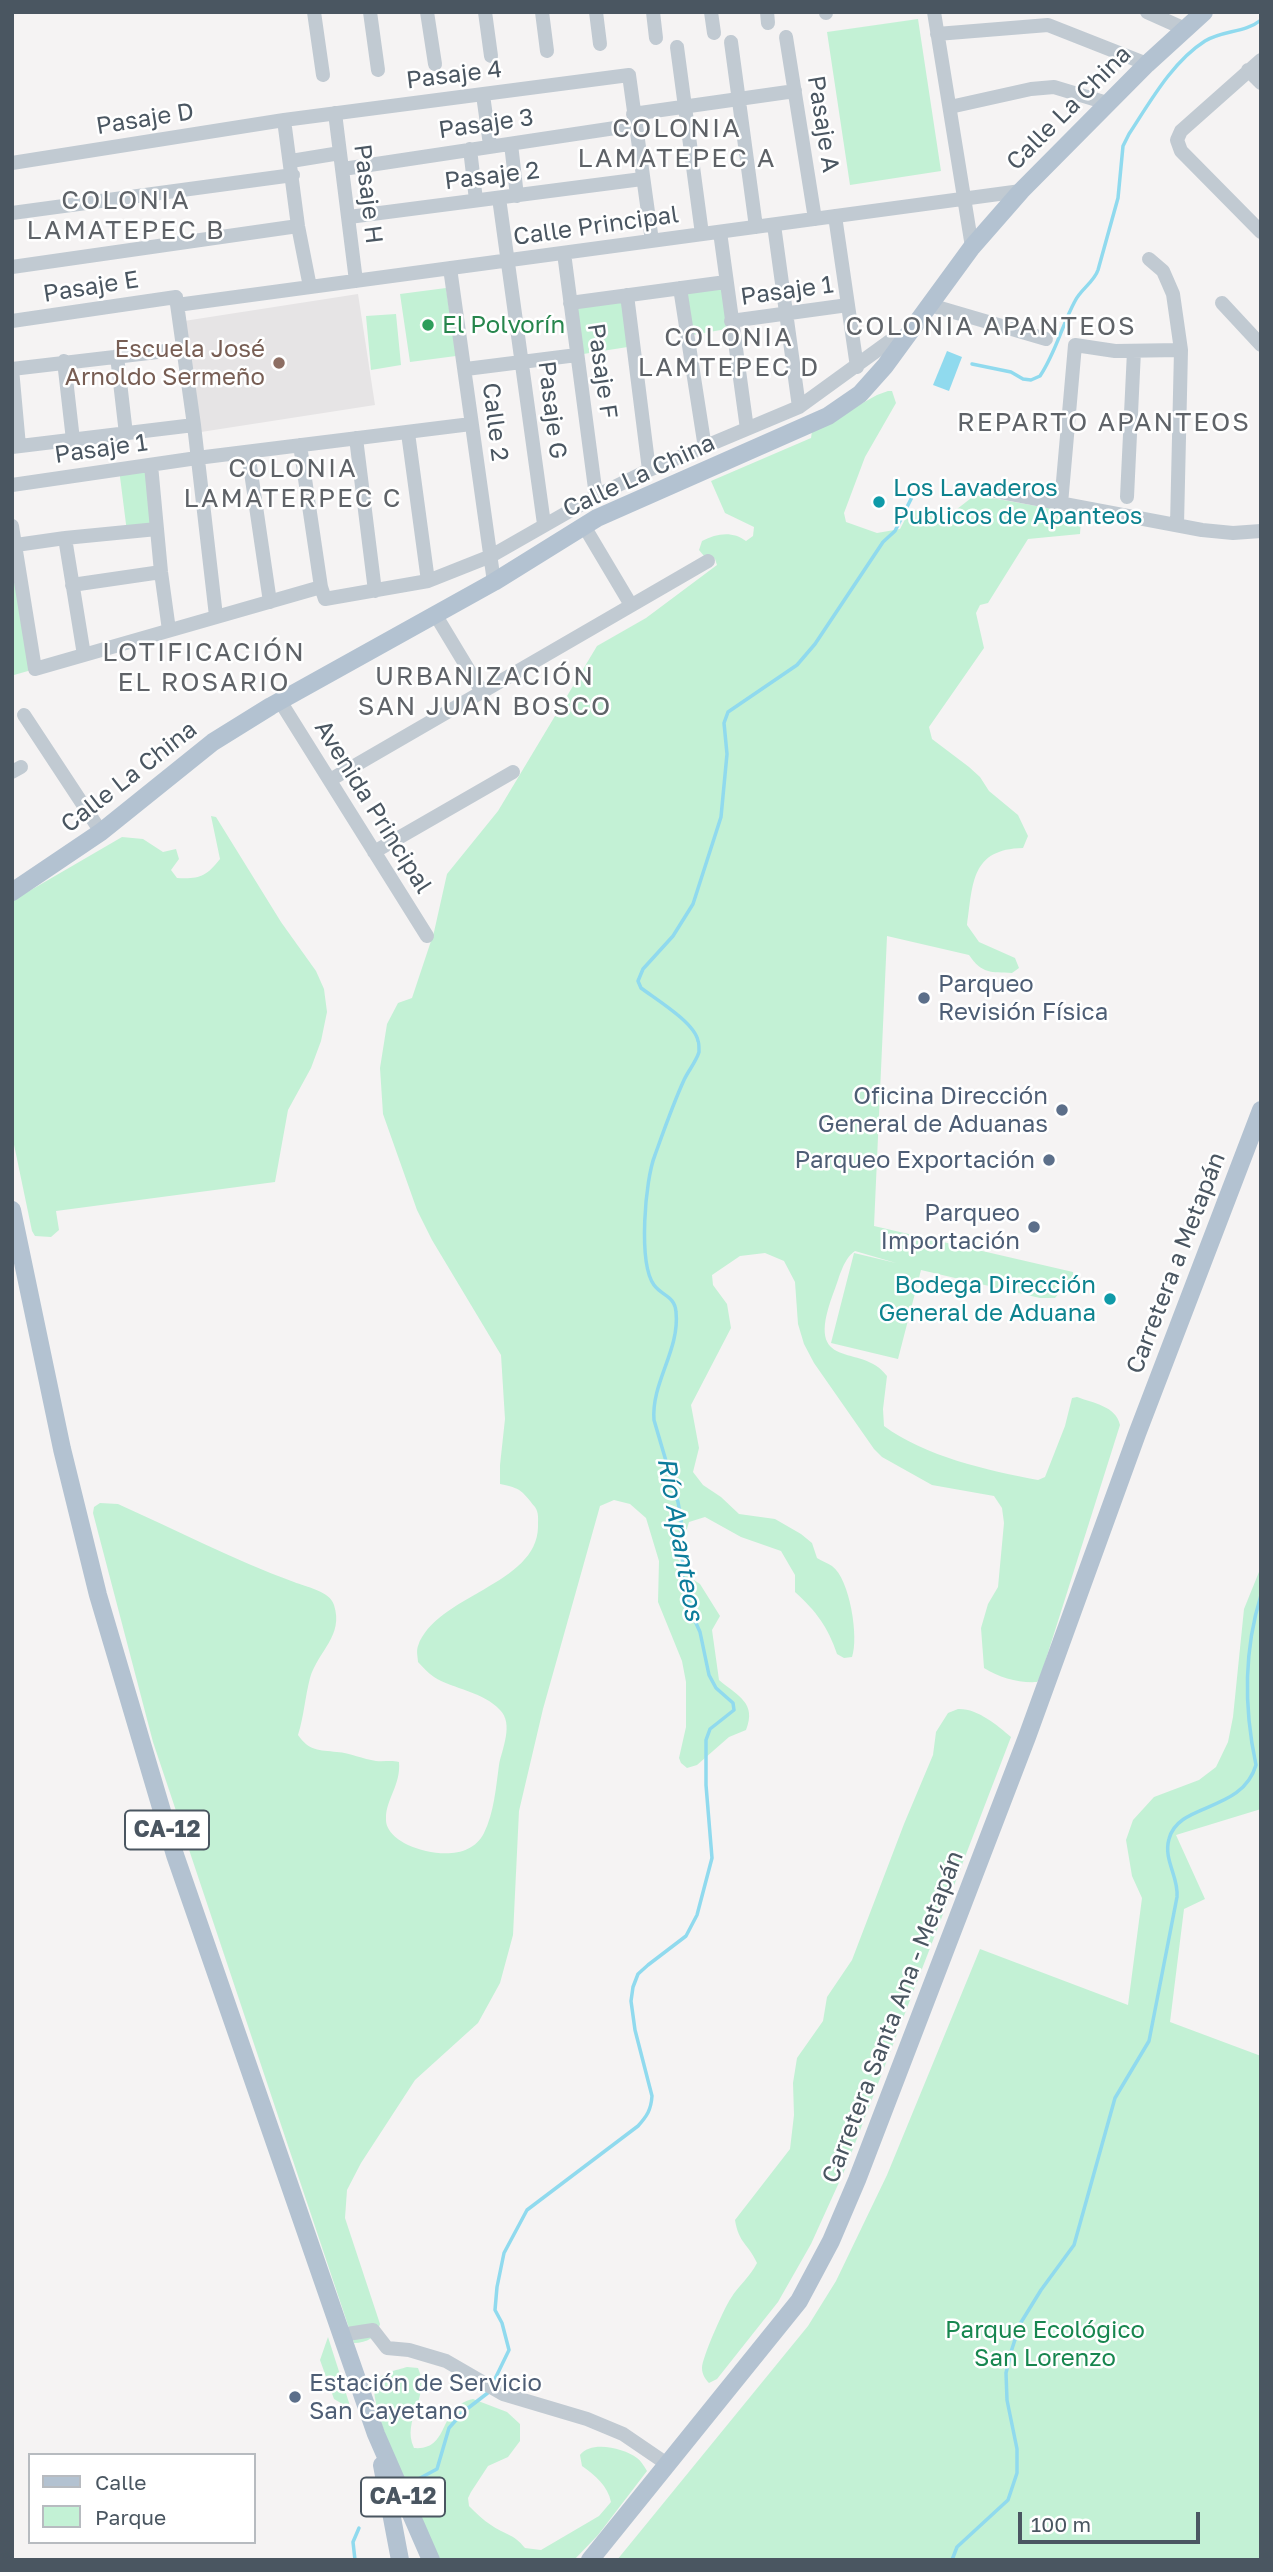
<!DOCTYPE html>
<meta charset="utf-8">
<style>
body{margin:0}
#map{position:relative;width:1273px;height:2572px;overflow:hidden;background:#f5f3f3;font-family:"Golos Text",sans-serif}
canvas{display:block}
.frame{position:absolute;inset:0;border:14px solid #4a5661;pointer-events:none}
.legend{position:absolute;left:28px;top:2453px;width:228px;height:91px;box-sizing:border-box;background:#fff;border:2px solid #b7bbc0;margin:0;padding:9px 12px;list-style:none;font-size:21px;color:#4a5661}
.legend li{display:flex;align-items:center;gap:14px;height:35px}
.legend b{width:35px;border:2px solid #b7bbc0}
.scale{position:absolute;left:1018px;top:2512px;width:182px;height:32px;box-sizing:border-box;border:4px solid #4a5661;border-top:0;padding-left:9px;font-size:21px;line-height:24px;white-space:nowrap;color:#4a5661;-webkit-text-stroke:5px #fff;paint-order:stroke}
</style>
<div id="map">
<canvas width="1273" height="2572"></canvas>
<div class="frame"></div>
<ul class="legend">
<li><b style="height:9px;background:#b3c2d1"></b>Calle</li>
<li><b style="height:19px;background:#c3f1d5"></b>Parque</li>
</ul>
<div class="scale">100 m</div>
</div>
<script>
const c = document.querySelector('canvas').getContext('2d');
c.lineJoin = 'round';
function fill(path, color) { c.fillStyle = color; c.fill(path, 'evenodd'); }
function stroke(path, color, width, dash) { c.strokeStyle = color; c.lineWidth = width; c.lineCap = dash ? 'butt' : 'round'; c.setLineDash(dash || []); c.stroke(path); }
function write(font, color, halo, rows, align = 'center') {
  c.font = font + ' "Golos Text",sans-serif'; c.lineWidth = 5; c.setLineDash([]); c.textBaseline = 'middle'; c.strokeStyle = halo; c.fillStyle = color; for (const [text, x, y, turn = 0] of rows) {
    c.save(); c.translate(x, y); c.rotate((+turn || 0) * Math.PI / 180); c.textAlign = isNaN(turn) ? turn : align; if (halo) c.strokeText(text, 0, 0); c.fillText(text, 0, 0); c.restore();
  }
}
const education = new Path2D(`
 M358,294L375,405L201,432L184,321Z`);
const green = new Path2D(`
 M918,19L941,171L850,185L827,32Z
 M726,282L732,328L687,336L680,288Z
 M446,288L456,356L410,362L400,294Z
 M627,295L634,346L577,355L570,303Z
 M396,314L401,365L371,370L366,316Z
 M888,391H892L896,403L865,457L844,513L846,522L877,533L900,529L910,510L930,512L943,520L975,495L1076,513L1081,519L1080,534L1028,539L988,603L980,605L976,613L984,648L929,727L932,739L969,767L980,777L989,791L1018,815L1028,836L1023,848C971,849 973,883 967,925L979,942L1015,958L1019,968L1012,973C991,972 982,974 969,955L887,936L874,1226L1073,1272V1276L1055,1298H1040L921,1270L898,1359L831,1343L854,1253L896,1263L855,1251C842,1260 839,1280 833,1294C803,1375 862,1341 887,1376L883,1409L884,1426C924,1456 989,1471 1038,1480L1045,1477L1065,1426L1072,1398L1077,1397C1093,1403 1116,1406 1120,1425L1040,1678L1037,1682C1018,1683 1000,1678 984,1668L981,1628L988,1604L998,1587L1004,1523L1002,1508L994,1496L932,1485L882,1457L874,1449L814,1363L804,1344L798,1324L795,1282L784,1261L765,1253L740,1256L712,1275L713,1285L727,1304L731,1328L691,1405L699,1448L693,1472L703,1485L721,1497L739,1514L775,1519L801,1534L812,1543L817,1558C821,1561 828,1563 832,1566C850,1579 859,1638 852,1657L844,1658L837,1654C828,1627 816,1611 795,1592V1575L781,1551L741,1537L705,1517L689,1522L678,1559L694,1580L700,1584L720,1616L712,1630L719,1680C738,1696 757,1703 746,1730L729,1737L697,1765L687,1768L681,1763L679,1758L686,1727V1682L682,1661L658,1602L659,1561L646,1518L630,1504L614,1500L600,1506L543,1709L519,1811L513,1935L500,1983L478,2023L415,2080L361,2163L347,2190L345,2218L380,2324C377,2337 367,2343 354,2343L153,1742L93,1513L94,1507L100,1503L118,1504C176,1530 234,1560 294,1582C306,1587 330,1591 334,1605C344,1636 318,1651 310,1678C305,1697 304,1716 298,1735C309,1751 319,1750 337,1752C350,1753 363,1759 376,1761C384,1762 391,1760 399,1762C401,1785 386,1799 386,1818C385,1831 398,1840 408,1845C431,1855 470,1861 484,1833C494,1813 496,1787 499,1765C502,1749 514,1724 500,1710C484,1692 453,1689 434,1677C428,1673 423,1667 418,1662C418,1658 416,1651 418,1646C436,1595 537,1585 538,1527C538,1519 539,1513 535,1507C522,1491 521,1488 500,1484V1465L505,1419L501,1355L432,1240L417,1210L383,1114L380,1068L387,1024L398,1003L412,998L434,932L447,874L498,811L597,646L646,618L717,565L715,559L704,556L699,550L702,541C717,533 733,531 746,541L753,536L754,527L725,513L711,481L811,438L812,431L877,395Z
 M151,465L157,529L127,532L119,469Z
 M12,526L35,669L14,675Z
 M211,816L216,817L281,922L316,971L324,989L327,1012L321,1041L311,1068L288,1110L275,1182L56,1211L59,1230L51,1237L35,1236L32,1231L12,1135V901L122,837L143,839L163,852L176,849L179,859L171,870L177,878C199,879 206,877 220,859Z
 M1261,1567V1809L1176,1835L1205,1899L1184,1909L1170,2022L1261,2056V2560H617L808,2326L836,2281L887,2175L980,1949L1128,2005L1142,1898L1132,1876L1126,1840L1133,1820L1154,1797L1199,1780L1216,1767L1228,1742L1233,1717L1244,1609Z
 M958,1709C977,1708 997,1725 1011,1737L846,2167L811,2244L778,2302L717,2379L709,2383C705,2379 702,2374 702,2368C702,2358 724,2308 731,2298C739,2285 750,2277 757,2263C748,2243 739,2244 735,2220L790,2149L794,2115L793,2083L797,2058L823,2021L827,1997L852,1960L904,1824L933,1755L936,1732L948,1713Z
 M328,2337L351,2409L334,2399L320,2360Z
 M407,2367L418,2368C431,2398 401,2420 414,2448C451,2451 437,2407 473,2399L507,2412L520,2424V2441L508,2457L488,2466L471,2492L468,2498L469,2506C476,2513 483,2520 491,2525C505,2535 513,2533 525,2548L541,2550L599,2516L611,2502C608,2486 595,2475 582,2466L580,2455C591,2440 624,2448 637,2458C641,2461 644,2466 647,2471L598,2535L574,2560H441C426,2542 366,2401 375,2384C380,2373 397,2370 407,2367Z`);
const water = new Path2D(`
 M947,351L962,357L949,391L933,385Z`);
const stream = new Path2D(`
 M972,364L1011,372L1023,379L1031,380L1040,376C1056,352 1062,325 1075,301C1081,289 1094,282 1098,270L1118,198L1123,146L1129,134C1150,102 1172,62 1205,41C1223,30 1245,33 1261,20
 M492,2385L509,2350L502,2323L495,2310L497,2287L504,2253L527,2210L638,2126C647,2116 651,2110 652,2096L635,2030L631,2001L633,1987L638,1974L648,1965L686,1936L697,1915L712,1858L706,1785V1740L710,1729L734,1710L733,1703L716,1688L709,1675L700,1632L691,1612L683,1577L681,1519L678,1502L654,1420C651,1383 680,1350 676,1312C675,1296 662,1296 654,1285C638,1263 645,1180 655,1155C664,1130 673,1104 684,1080C688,1071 696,1062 699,1052C699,1051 699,1042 698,1041C695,1023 657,1000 641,988L638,981L643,969L673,936L693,904L721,817L727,754L724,723L728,712L797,665L815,644L883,542L895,531L912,497
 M409,2484L437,2469L449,2428L463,2412L489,2392
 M355,2560L353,2542L359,2528
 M952,2560L957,2547L1008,2500L1017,2473V2449L1007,2400L1006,2373L1011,2352L1020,2324L1041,2290L1074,2245L1115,2098L1149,2041L1177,1897C1179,1877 1163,1860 1169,1839C1178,1802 1242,1813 1256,1765C1244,1709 1244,1650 1261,1595`);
const minor = new Path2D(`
 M314,12L323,75
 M370,12L378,70
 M427,12L435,64
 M485,12L491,56
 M542,12L547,51
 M596,12L600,44
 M653,12L656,38
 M711,12L714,33
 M767,12L768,23
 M826,12V13
 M934,12L972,247
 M1147,12L1185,29
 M937,34L1048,25L1147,64
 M786,37L815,219
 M731,42L756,227
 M677,47L702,234
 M1261,60L1181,131L1177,140L1181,151L1261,232
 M1248,70L1261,83
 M483,95L490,145
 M950,107L1031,89L1054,87L1107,103
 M335,113L356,281
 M633,114L795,91
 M284,120L298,226L310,287
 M511,144L517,196
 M470,149L476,200
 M291,161L340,153
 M12,163L284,120L629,75L652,241
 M343,169L635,125
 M499,198L544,524
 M12,213L293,175
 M835,216L857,367
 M349,217L642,179
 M774,225L799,407
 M720,232L747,429
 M564,253L596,496
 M1149,259L1163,271L1173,294L1181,350L1177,525
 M12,267L298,226
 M450,268L494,582
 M680,288L705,448
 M627,295L649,470
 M570,303L726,282
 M1222,303L1261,345
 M177,305L1021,191
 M930,305L1046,339
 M12,321L176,297L194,425L216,616
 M731,321L848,305
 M117,356L126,434
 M64,361L73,440
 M466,369L577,355
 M408,433L428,581
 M356,438L375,591
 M300,445L321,587
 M19,446L12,369L183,349
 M12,447L194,425
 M248,452L270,602
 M151,465L161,572L169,630
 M12,485L197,458L471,424
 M990,490L1202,530L1233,533L1261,531
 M1127,497L1134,351
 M1061,504L1075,345L1115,351L1181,350
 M12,526L35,669L321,587L325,599L428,581L491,556L596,496L649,470L799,407L890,341
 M584,526L631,605
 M65,538L84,655
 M16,545L65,538L157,529
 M72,585L161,572
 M435,614L482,692
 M280,701L427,936
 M24,715L101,832
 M12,772L21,767
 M330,780L708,561
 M374,852L513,772
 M341,2335L373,2330L387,2348L409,2350L446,2361L503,2394L587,2419L623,2434L667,2464`);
const major = new Path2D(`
 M12,892L101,832L213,742L271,706L494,582L597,518L828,416L860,394L885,366L972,247L1021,191L1147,64L1204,12
 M12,1210L62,1449L98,1595L175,1855L376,2434L431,2560
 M382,2465L400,2560
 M590,2560L799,2301L831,2241L857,2180L1027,1737L1137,1434L1261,1110`);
const markers = [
 [428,325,7,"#2e9e5b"],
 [279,363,7,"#8d6e63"],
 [879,502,7,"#0f9aa8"],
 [924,998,7,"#5c6f8a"],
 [1062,1110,7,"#5c6f8a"],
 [1049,1160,7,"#5c6f8a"],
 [1034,1227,7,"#5c6f8a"],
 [1110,1299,7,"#0f9aa8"],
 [295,2397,7,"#5c6f8a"]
];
const shields = [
 [167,1830,84],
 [403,2497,84]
];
const shieldNames = [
 ["CA-12",167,1830],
 ["CA-12",403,2497]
];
const streetNames = [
 ["Pasaje 4",454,75,-7],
 ["Calle La China",1069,108,-45],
 ["Pasaje D",145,119,-9],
 ["Pasaje 3",486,124,-8],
 ["Pasaje A",823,124,81],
 ["Pasaje 2",492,176,-7],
 ["Pasaje H",368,194,83],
 ["Calle Principal",596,226,-8],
 ["Pasaje E",91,287,-9],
 ["Pasaje 1",787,291,-8],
 ["Pasaje F",602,371,82],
 ["Pasaje G",552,410,83],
 ["Calle 2",495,422,83],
 ["Pasaje 1",101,449,-8],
 ["Calle La China",639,476,-25],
 ["Calle La China",129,777,-38],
 ["Avenida Principal",373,807,58],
 ["Carretera a Metapán",1176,1263,-69],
 ["Carretera Santa Ana - Metapán",893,2017,-69]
];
const leisureNames = [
 ["El Polvorín",442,325]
];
const educationNames = [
 ["Escuela José",265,349],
 ["Arnoldo Sermeño",265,377]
];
const cultureNames = [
 ["Los Lavaderos",893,488],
 ["Publicos de Apanteos",893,516],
 ["Bodega Dirección",1096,1285,"right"],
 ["General de Aduana",1096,1313,"right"]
];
const serviceNames = [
 ["Parqueo",938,984,"left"],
 ["Revisión Física",938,1012,"left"],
 ["Oficina Dirección",1048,1096],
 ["General de Aduanas",1048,1124],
 ["Parqueo Exportación",1035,1160],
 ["Parqueo",1020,1213],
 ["Importación",1020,1241],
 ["Estación de Servicio",309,2383,"left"],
 ["San Cayetano",309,2411,"left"]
];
const parkNames = [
 ["Parque Ecológico",1045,2330],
 ["San Lorenzo",1045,2358]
];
const neighbourhoodNames = [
 ["COLONIA",677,129],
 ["LAMATEPEC A",677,159],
 ["COLONIA",126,201],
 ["LAMATEPEC B",126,231],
 ["COLONIA APANTEOS",991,327],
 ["COLONIA",729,338],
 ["LAMTEPEC D",729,368],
 ["REPARTO APANTEOS",1104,423],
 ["COLONIA",293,469],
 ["LAMATERPEC C",293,499],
 ["LOTIFICACIÓN",204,653],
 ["EL ROSARIO",204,683],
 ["URBANIZACIÓN",485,677],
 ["SAN JUAN BOSCO",485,707]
];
const waterNames = [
 ["Río Apanteos",680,1539,80]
];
fill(education, '#e6e4e5');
fill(green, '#c3f1d5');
fill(water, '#90daee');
stroke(stream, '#90daee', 3.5);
stroke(minor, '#c1cad2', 14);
stroke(major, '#b3c2d1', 18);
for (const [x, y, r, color] of markers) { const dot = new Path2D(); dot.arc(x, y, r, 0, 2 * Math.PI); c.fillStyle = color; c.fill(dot); stroke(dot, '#fff', 2.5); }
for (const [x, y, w] of shields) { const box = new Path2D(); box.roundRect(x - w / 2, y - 19.5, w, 39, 5); c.fillStyle = '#fff'; c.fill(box); stroke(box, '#4a5661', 2); }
write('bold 23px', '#4a5661', null, shieldNames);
write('24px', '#4a5661', '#fff', streetNames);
write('24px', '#27864d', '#fff', leisureNames, 'left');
write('24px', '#785e54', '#fff', educationNames, 'right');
write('24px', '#0d838f', '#fff', cultureNames, 'left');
write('24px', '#4e5e75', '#fff', serviceNames, 'right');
write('24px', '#17864f', '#fff', parkNames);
c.letterSpacing = '2px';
write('26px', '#5f6368', '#fff', neighbourhoodNames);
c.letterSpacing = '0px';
write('italic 26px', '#0c7c9b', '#fff', waterNames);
</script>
